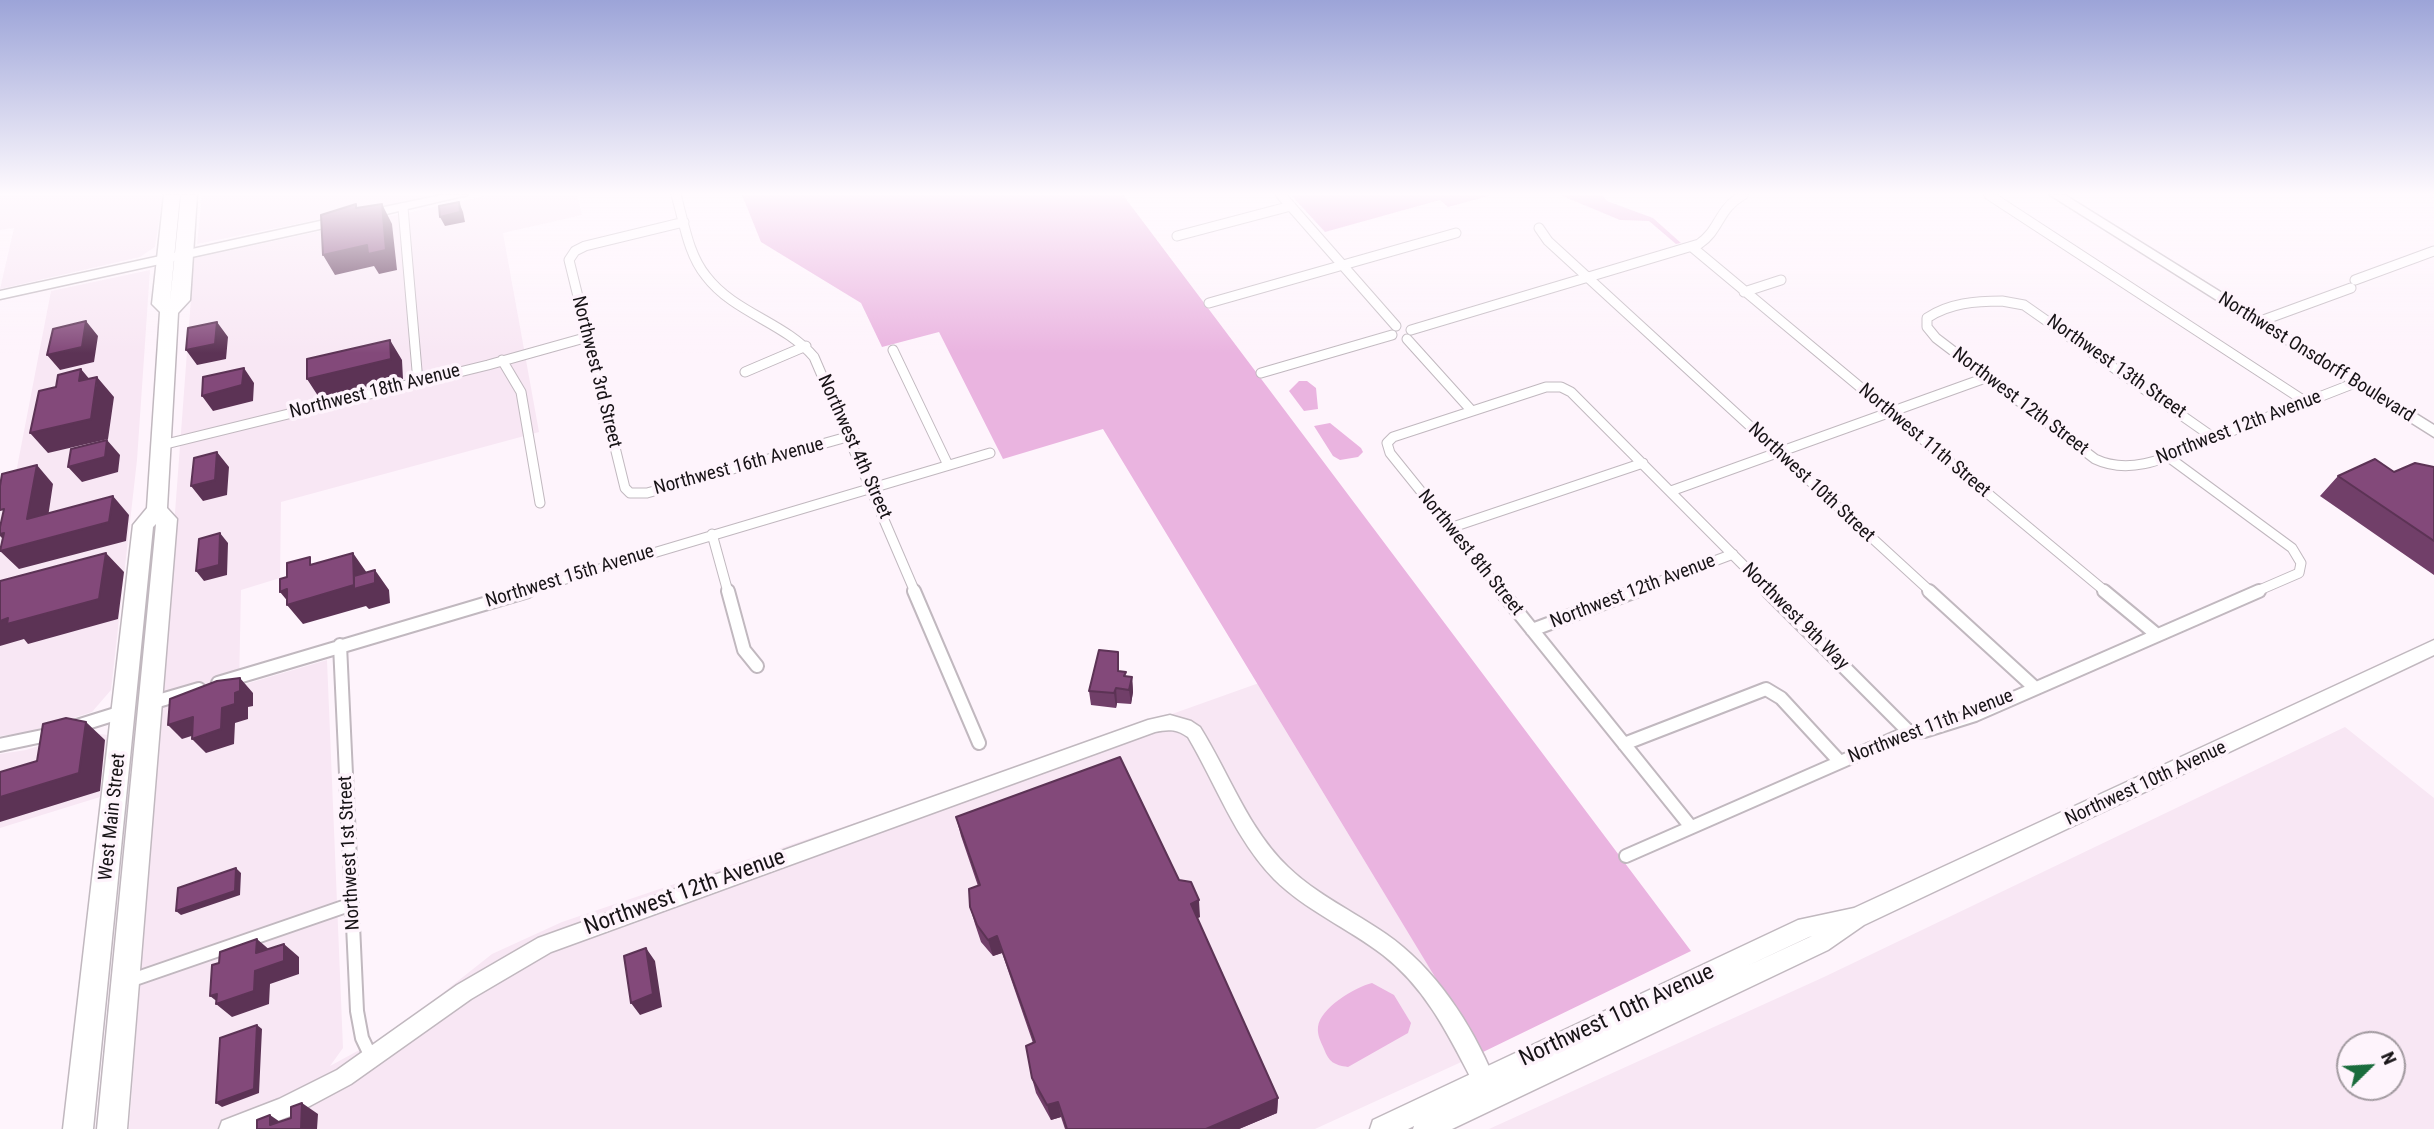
<!DOCTYPE html>
<style>
body{margin:0}
#map{position:relative;width:2434px;height:1129px;overflow:hidden;background:#fef4fc;font-family:"Roboto Condensed",sans-serif}
canvas{display:block}
.north{position:absolute;left:2336px;top:1031px;width:70px;height:70px;box-sizing:border-box;background:#fef4fc;border:2px solid #a29aa0;border-radius:50%;rotate:66deg;font-size:19px;font-weight:700;line-height:28px;text-align:center;color:#171316}
.north::after{content:'';display:block;margin:auto;width:24px;height:32px;background:#1a6c3d;clip-path:polygon(50% 0,100% 100%,50% 72%,0 100%)}
</style>
<div id="map">
<canvas width="2434" height="1129"></canvas>
<div class="north">N</div>
</div>
<script>
const c = document.querySelector('canvas').getContext('2d');
c.lineJoin = 'round';
function fill(path, color) { c.fillStyle = color; c.fill(path, 'evenodd'); }
function stroke(path, color, width, dash) { c.strokeStyle = color; c.lineWidth = width; c.lineCap = dash ? 'butt' : 'round'; c.setLineDash(dash || []); c.stroke(path); }
function write(font, color, halo, rows, align = 'center') {
  c.font = font + ' "Roboto Condensed",sans-serif'; c.lineWidth = 7; c.setLineDash([]); c.textBaseline = 'middle'; c.strokeStyle = halo; c.fillStyle = color; for (const [text, x, y, turn = 0] of rows) {
    c.save(); c.translate(x, y); c.rotate((+turn || 0) * Math.PI / 180); c.textAlign = isNaN(turn) ? turn : align; if (halo) c.strokeText(text, 0, 0); c.fillText(text, 0, 0); c.restore();
  }
}
const built = new Path2D(`
 M0,195H163L155,247L140,257L0,289L14,228L0,230Z
 M202,195H440L197,244Z
 M490,195H577L582,215L503,233L539,432L281,502L280,578L241,590L239,686L327,660L343,1048L330,1066L396,1030L492,954L562,922L1071,750L1259,683L1481,1053L1315,1129H129L194,258Z
 M150,270L137,460L111,690L92,712L25,733L0,736V482L15,478L51,291Z
 M2345,727L2434,798V1129H1489L1824,977ZM2350,1045H2392V1087H2350Z
 M83,732L108,735L100,797L0,828V754L26,750Z`);
const green = new Path2D(`
 M742,195H1123L1691,951L1481,1053L1103,429L1003,459L939,332L882,347L861,303L761,242Z
 M1291,195H1492L1448,207L1440,200L1325,232Z
 M1560,195H1602L1607,201L1653,218L1681,243L1676,244L1649,221L1620,220Z
 M1299,381H1307L1316,388L1318,409L1304,411L1289,391Z
 M1330,423L1361,448L1363,452L1358,457L1340,460L1333,456L1314,426Z
 M1372,983L1394,995L1411,1023L1408,1033L1348,1067C1334,1065 1329,1062 1324,1049C1321,1042 1317,1035 1318,1027C1320,1008 1355,987 1372,983Z`);
const streetFar1 = new Path2D(`
 M676,195C684,222 688,254 706,276C734,313 784,322 814,357L915,592
 M1281,195L1396,326
 M1989,195L2306,402
 M403,208L418,382
 M684,222L585,246L575,251L569,260L625,488L630,493H647L847,437
 M1539,228L1548,241L1931,592
 M1177,236L1291,206
 M1692,247L2106,592
 M2355,280L2434,251
 M1744,292L1781,280
 M2002,301L2024,305L2214,438C2177,452 2135,478 2095,459L1936,338L1927,327V318C1949,303 1976,301 2002,301Z
 M1209,303L1456,233
 M2258,322L2351,288
 M1411,330L1699,244C1720,230 1718,209 1743,195
 M1407,339L1471,410
 M893,350L948,465
 M502,360L521,392L540,503
 M745,372L806,346
 M1261,373L1392,335
 M2214,438L2355,383
 M162,445L488,365L588,337
 M2167,456L2292,548L2301,563L2299,573L2255,592
 M1671,491L1988,377
 M1450,528L1643,463
 M712,534L728,592
 M522,592L990,453
 M1502,592L1390,453L1387,443L1393,437L1546,387H1561L1571,392L1770,592
 M1632,592L1733,554`);
const street = new Path2D(`
 M728,591L744,650L757,666
 M914,591L979,743
 M1501,591L1691,827
 M1768,591L1909,732
 M1929,591L2034,687
 M2104,591L2156,634
 M1532,630L1636,591
 M340,645L357,1011L362,1038L372,1059
 M218,683L528,591
 M151,703L199,689
 M74,727L122,712
 M1624,744L1766,689L1781,698L1840,762
 M0,745L52,734
 M1626,856L1909,732L1924,731L1975,715L2259,591
 M129,981L352,904`);
const secondary = new Path2D(`
 M442,195H467L365,219L359,215L365,211Z
 M2050,195H2065L2434,425V437Z
 M343,216L349,220L347,223L0,299V291Z
 M1170,715L1191,721L1200,727C1229,773 1248,829 1288,867C1317,895 1353,911 1386,934C1435,968 1471,1023 1494,1078L1491,1086L1483,1089L1475,1086C1450,1038 1427,989 1383,955C1348,928 1305,910 1274,879C1235,839 1216,784 1188,737C1177,729 1168,729 1155,732L551,952L471,999L351,1084L293,1115L257,1129H219L222,1121L279,1099L337,1070L457,985L538,938L1148,720Z`);
const primary = new Path2D(`
 M2434,640V655L1864,925L1828,950L1452,1129H1413L1414,1126L1408,1129H1370L1373,1120L1798,920L1854,908ZM1812,936L1747,966L1809,937Z`);
const highway = new Path2D(`
 M164,195H180L170,301L181,195H197L190,300L178,313L167,508L177,519L127,1129H97L156,524L153,527L93,1129H63L133,525L147,508L160,312L152,304Z`);
const wall = new Path2D(`
 M2434,467V575L2320,496L2338,476L2394,472Z
 M1119,671L1126,676L1132,677L1133,692L1131,704L1117,703L1116,708L1091,705L1089,691Z
 M956,817L1179,880L1200,917L1197,918L1278,1098L1277,1113L1239,1129H1065L1061,1117L1051,1120L1036,1093L1032,1078L1033,1043L1002,953L993,956L981,942L975,924L970,907L978,886L961,836Z`);
const shadedWall = new Path2D(`
 M459,202L463,212L465,222L445,226L440,217Z
 M382,204L392,224L397,270L379,274L374,266L335,275L323,255Z
 M86,321L98,336L94,362L60,370L47,355Z
 M217,322L228,337L226,359L197,365L186,350Z
 M390,340L402,360L403,379L320,399L307,379Z
 M244,368L254,383L253,401L213,411L202,396Z
 M81,369L96,387L97,377L114,397L108,439L48,453L30,433L79,381Z
 M107,440L120,455L118,472L82,482L68,467Z
 M217,452L229,467L227,495L203,501L191,486Z
 M37,465L53,484L45,537L27,519Z
 M113,496L129,515L126,541L19,569L0,551L12,548L0,536V534Z
 M220,533L228,543L227,575L204,581L196,571Z
 M106,553L124,572L118,619L28,644L24,639L0,646V621Z
 M353,553L367,573L375,570L389,590L390,603L369,609L366,606L303,624L287,605L290,604L280,592Z
 M1132,677L1133,692L1131,704L1129,690Z
 M240,678L253,693V706L248,707V719L235,723L234,744L206,753L192,739L222,708Z
 M1116,688L1117,703L1116,708L1114,693Z
 M193,717L207,731L182,739L168,725Z
 M86,722L105,740L100,791L0,822V797Z
 M236,868L241,873L240,895L181,915L176,911Z
 M1199,900L1200,917L1191,921V904Z
 M997,936L1002,953L993,956L988,940Z
 M257,939L272,952L284,944L299,957V974L270,984L269,1004L232,1017L216,1004L219,1003L210,996L256,953Z
 M646,948L655,961L662,1007L640,1015L631,1003Z
 M257,1025L262,1029L259,1093L222,1107L216,1103Z
 M1278,1098L1277,1113L1239,1129H1206Z
 M1058,1102L1061,1117L1051,1120L1047,1105Z
 M302,1103L318,1114L317,1129H301Z
 M270,1115L286,1126L270,1125Z`);
const building = new Path2D(`
 M459,202L460,212L440,217L439,206Z
 M356,204V208L382,204L386,250L368,254L367,245L323,255L321,215Z
 M86,321L82,347L47,355L53,329Z
 M217,322L215,344L186,350L188,328Z
 M390,340L391,359L307,379V359Z
 M244,368L242,385L202,396L203,377Z
 M81,369L79,381L97,377L91,419L30,433L39,391L56,387L58,375Z
 M107,440L105,457L68,467L71,449Z
 M217,452L215,480L191,486L194,458Z
 M2375,459L2394,472L2415,463L2434,467V541L2338,476Z
 M37,465L27,519L113,496L109,522L0,551L4,533L0,534V527L4,509L0,510V486L2,474Z
 M220,533L219,565L196,571L199,539Z
 M106,553L99,599L7,624L8,618L0,621V581Z
 M353,553L354,585L287,605V589L280,592V579L287,577V563L310,557V565Z
 M375,570V583L354,589V576Z
 M1099,650L1118,652V671L1126,672L1124,676L1132,677L1129,690L1116,688L1114,693L1089,691Z
 M240,678V691L235,693V704L222,708L221,729L192,739L193,717L168,725L170,699L217,681Z
 M66,718L86,722L79,773L0,797V772L37,761L43,724Z
 M1120,757L1179,880L1191,882L1199,900L1191,904L1278,1098L1206,1129H1067L1058,1102L1047,1105L1032,1078L1026,1046L1035,1042L997,936L988,940L977,925L970,907L969,889L980,885L956,817Z
 M236,868L235,891L176,911L178,888Z
 M257,939L256,953L284,944V961L255,971L254,991L216,1004L217,994L210,996L212,965L219,963L220,952Z
 M646,948L653,994L631,1003L624,956Z
 M257,1025L254,1089L216,1103L220,1038Z
 M302,1103L301,1129H257V1120L270,1115V1125L291,1118V1107Z`);
const streetNames = [
 ["Northwest Onsdorff Boulevard",2316,358,32],
 ["Northwest 13th Street",2116,367,35],
 ["Northwest 3rd Street",596,372,76],
 ["Northwest 18th Avenue",375,392,-14],
 ["Northwest 12th Street",2020,402,37],
 ["Northwest 12th Avenue",2239,428,-21],
 ["Northwest 11th Street",1924,441,40],
 ["Northwest 4th Street",854,447,66],
 ["Northwest 16th Avenue",739,467,-15],
 ["Northwest 10th Street",1811,483,43],
 ["Northwest 8th Street",1470,553,51],
 ["Northwest 15th Avenue",570,577,-17],
 ["Northwest 12th Avenue",1633,592,-21],
 ["Northwest 9th Way",1795,617,45],
 ["Northwest 11th Avenue",1931,727,-21],
 ["Northwest 10th Avenue",2146,784,-25],
 ["West Main Street",113,817,-84],
 ["Northwest 1st Street",350,853,-93]
];
const nearStreetnames = [
 ["Northwest 12th Avenue",685,893,-20],
 ["Northwest 10th Avenue",1617,1016,-25]
];
fill(built, '#f8e7f4');
fill(green, '#eab4e0');
stroke(streetFar1, '#c1b8bf', 11);
stroke(street, '#c1b8bf', 16);
stroke(secondary, '#c1b8bf', 3);
stroke(primary, '#c1b8bf', 3);
stroke(highway, '#c1b8bf', 3);
stroke(streetFar1, '#fff', 9);
stroke(street, '#fff', 12);
fill(secondary, '#fff');
fill(primary, '#fff');
fill(highway, '#fff');
fill(wall, '#713f69');
fill(shadedWall, '#5c3355');
fill(building, '#83497a');
stroke(building, '#5c3355', 2);
const sky = c.createLinearGradient(0, 0, 0, 353);
sky.addColorStop(0, '#9ca4d8');
sky.addColorStop(0.55, '#fffafe');
sky.addColorStop(1, '#fffafe00');
c.fillStyle = sky;
c.fillRect(0, 0, 2434, 353);
write('19px', '#171316', '#fef4fc', streetNames);
write('23px', '#171316', '#fef4fc', nearStreetnames);
</script>
